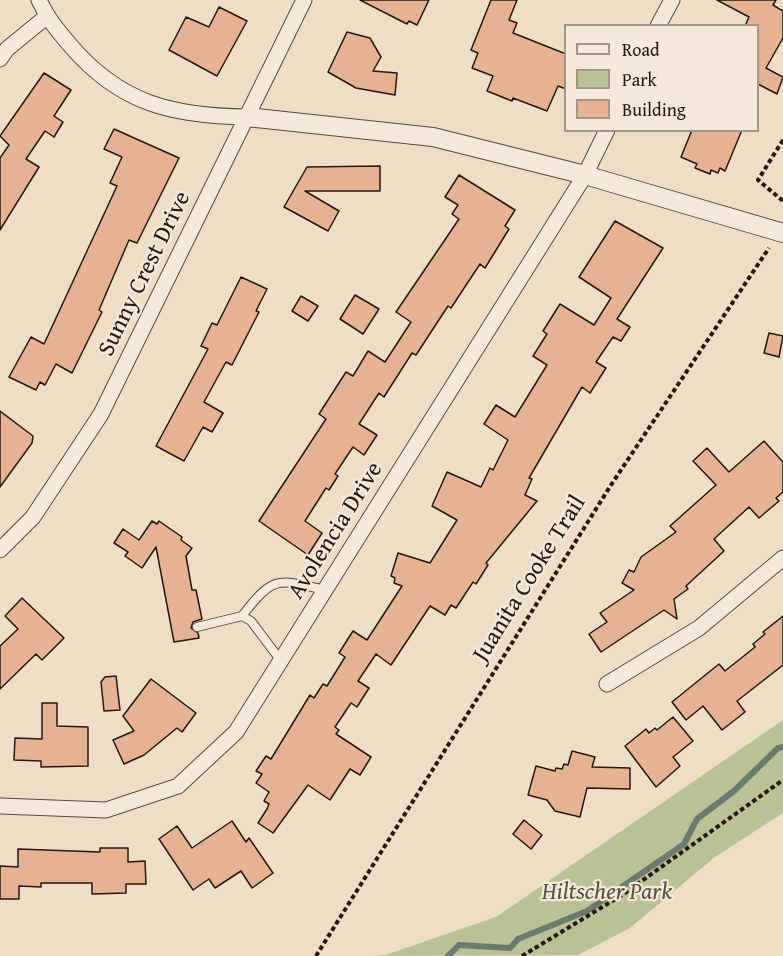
<!DOCTYPE html>
<style>
body{margin:0}
#map{position:relative;width:783px;height:956px;overflow:hidden;background:#efdec6;font-family:"Gentium Book Plus",serif}
canvas{display:block}
.legend{position:absolute;left:564px;top:24px;width:195px;height:108px;box-sizing:border-box;background:#f5eada;border:2px solid #a39688;margin:0;padding:8px 10px;list-style:none;font-size:18px;color:#27170e}
.legend li{display:flex;align-items:center;gap:12px;height:30px}
.legend b{width:30px;border:2px solid #a39688}
</style>
<div id="map">
<canvas width="783" height="956"></canvas>
<ul class="legend">
<li><b style="height:8px;background:#f5eada"></b>Road</li>
<li><b style="height:16px;background:#b9c195"></b>Park</li>
<li><b style="height:16px;background:#e5b293"></b>Building</li>
</ul>
</div>
<script>
const c = document.querySelector('canvas').getContext('2d');
c.lineJoin = 'round';
function fill(path, color) { c.fillStyle = color; c.fill(path, 'evenodd'); }
function stroke(path, color, width, dash) { c.strokeStyle = color; c.lineWidth = width; c.lineCap = dash ? 'butt' : 'round'; c.setLineDash(dash || []); c.stroke(path); }
function write(font, color, halo, rows, align = 'center') {
  c.font = font + ' "Gentium Book Plus",serif'; c.lineWidth = 4.5; c.setLineDash([]); c.textBaseline = 'middle'; c.strokeStyle = halo; c.fillStyle = color; for (const [text, x, y, turn = 0] of rows) {
    c.save(); c.translate(x, y); c.rotate((+turn || 0) * Math.PI / 180); c.textAlign = isNaN(turn) ? turn : align; if (halo) c.strokeText(text, 0, 0); c.fillText(text, 0, 0); c.restore();
  }
}
const green = new Path2D(`
 M783,720V813L715,857L630,928L578,955L374,956L385,955L496,917Z`);
const stream = new Path2D(`
 M448,956L459,945L510,948L518,939L587,911L684,844L697,819L734,791L778,748L783,747`);
const building = new Path2D(`
 M360,0H429L417,25L409,21L407,24Z
 M491,0H517L509,20L517,23L513,33L566,54V89L558,86L547,111L513,98L512,101L487,91L493,76L472,68L478,53L471,50Z
 M717,0H776L773,5L783,11V38L766,68L783,77L777,94L758,84V26H745L749,17Z
 M219,7L247,21L217,76L169,50L186,17L209,27Z
 M347,32L370,38L381,57L373,71L397,73L395,95L356,88L328,72Z
 M44,73L71,90L54,116L63,122L54,137L45,131L26,159L39,167L0,230V158L9,145L0,136Z
 M114,129L179,158L137,243L129,240L99,310L102,312L72,373L56,364L45,385L40,382L36,390L9,377L31,337L44,344L117,186L110,183L122,157L104,149Z
 M692,130H742L725,171L720,168L718,173L711,170L710,174L695,168L697,164L681,157Z
 M380,166V191H305L339,211L328,231L284,207L307,167Z
 M459,175L515,210L505,226L509,229L485,268L480,264L451,308L448,306L416,355L412,353L384,397L379,393L359,424L377,435L364,455L353,447L335,474L338,476L329,490L326,488L305,521L322,533L308,555L259,521L326,419L319,414L346,372L353,376L368,351L385,362L411,322L396,312L459,219L452,214L458,205L445,197Z
 M615,221L663,248L617,319L630,327L621,341L613,337L596,362L606,368L590,393L582,387L529,478L532,479L525,495L537,501L486,563L488,565L476,584L473,582L456,608L451,605L445,615L430,606L391,665L376,654L358,681L369,688L357,707L351,703L335,727L339,730L336,734L371,757L360,775L350,769L330,800L308,785L273,833L258,823L267,809L269,804L264,801L269,792L256,783L262,774L256,771L266,756L271,759L310,695L314,698L323,684L327,686L345,657L339,653L353,631L367,640L402,586L394,583L395,578L391,576L398,553L430,563L457,520L432,506L447,472L481,487L490,468L493,470L508,440L484,424L496,405L515,417L547,365L533,356L547,334L543,331L560,304L594,325L611,298L579,277Z
 M241,277L267,289L256,311L259,312L232,365L226,362L204,402L223,413L212,432L203,427L184,461L156,446L208,349L201,346L212,323L217,325Z
 M355,295L379,309L363,334L340,319Z
 M301,296L318,306L308,321L292,311Z
 M769,333L783,336L779,357L764,353Z
 M0,411L33,436L32,443L0,487Z
 M764,441L783,462V492L776,498L779,501L759,518L749,507L714,539L724,551L686,586L688,589L674,599L677,619L664,610L601,652L589,634L607,622L600,613L634,590L622,583L629,570L634,572L641,557L676,532L670,526L716,485L693,461L707,448L729,472Z
 M152,521L157,524L159,521L182,537L181,540L192,548L186,556L192,590H196L202,619L193,622L191,628L198,633L199,638L174,642L156,547L142,568L125,556L128,552L114,543L123,529L139,540Z
 M22,598L64,638L42,660L36,654L0,689V646L18,629L5,616Z
 M783,616V665L737,701L745,712L722,730L703,706L686,720L672,702L719,664L725,671L755,647L753,644L765,634L763,632Z
 M116,676L120,710L104,711L101,682L105,677Z
 M151,679L196,713L182,732L177,728L144,755L124,764L113,740L134,731L123,716Z
 M42,703H57V726L88,727V766L41,767V761L14,760L15,738L42,739Z
 M673,717L693,741L673,757L680,766L656,787L625,746L646,729L649,733L655,728L657,730Z
 M572,751L595,757L592,767L630,768V789L587,788L580,817L555,811L547,800L528,795L536,766L555,771L556,768L562,769L564,764L568,765Z
 M524,820L542,835L531,849L513,834Z
 M232,821L246,842L249,838L273,873L252,888L241,871L215,888L209,879L193,890L159,839L177,826L192,848Z
 M100,848H128V862L145,861L146,884H126V893L92,894V883H41V887L19,886V899H0V866L18,867V849L100,852Z`);
const path = new Path2D(`
 M783,140L758,180L783,201
 M316,956L611,485L769,248
 M522,956L622,895L783,780`);
const service = new Path2D(`
 M242,616C274,575 277,579 325,590
 M197,627L242,616L251,621L281,661`);
const minor = new Path2D(`
 M39,0C47,18 58,31 70,45C120,104 173,116 247,117
 M658,26L672,0
 M0,59L7,49L46,17
 M0,550L33,517L101,414L304,0
 M607,684L699,628L783,558
 M0,806L106,810L178,786L236,732L585,175L607,130`);
const tertiary = new Path2D(`
 M247,117L433,137L585,175L783,233`);
const streetNames = [
 ["Sunny Crest Drive",145,274,-64],
 ["Avolencia Drive",336,531,-58],
 ["Juanita Cooke Trail",530,579,-58]
];
const parkNames = [
 ["Hiltscher Park",607,893]
];
fill(green, '#b9c195');
stroke(stream, '#6d7b6f', 6);
fill(building, '#e5b293');
stroke(building, '#27170e', 1.5);
stroke(service, '#59493c', 10);
stroke(minor, '#59493c', 17);
stroke(tertiary, '#59493c', 20);
stroke(path, '#27170e', 4, [4.5, 3]);
stroke(service, '#f5eada', 8);
stroke(minor, '#f5eada', 15);
stroke(tertiary, '#f5eada', 18);
write('24px', '#27170e', '#f5eada', streetNames);
write('italic 24px', '#5a523d', '#f5eada', parkNames);
</script>
